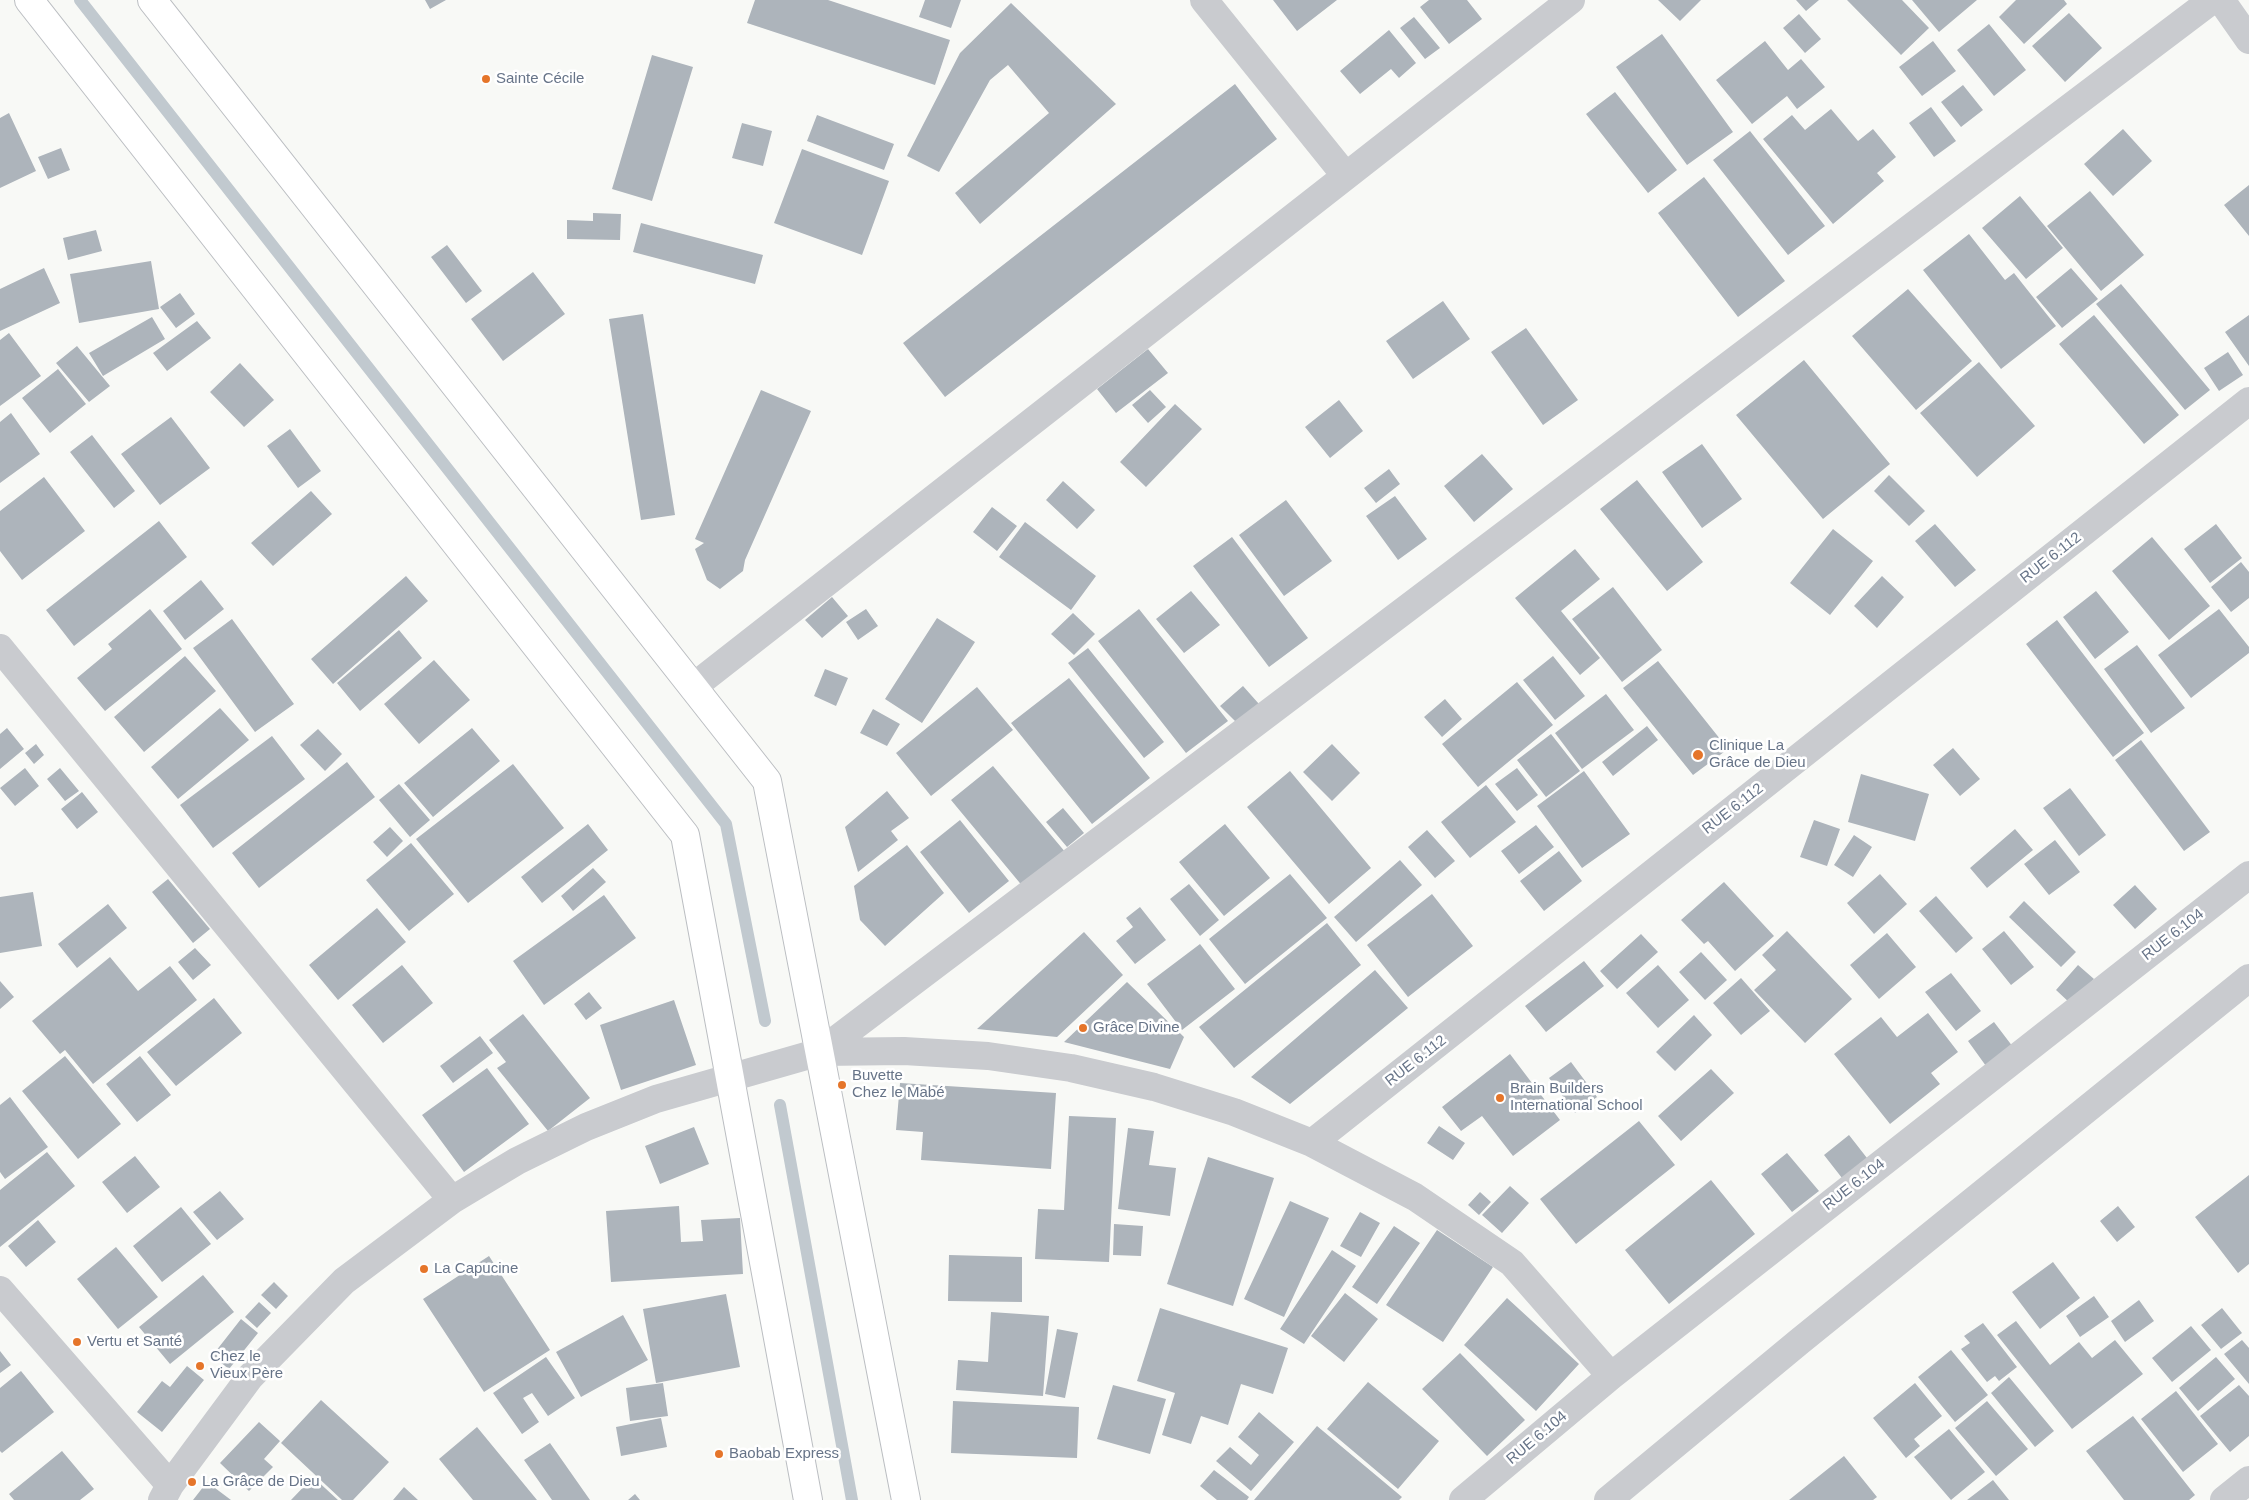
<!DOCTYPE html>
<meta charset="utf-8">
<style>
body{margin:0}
canvas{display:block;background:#f8f9f6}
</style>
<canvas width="2249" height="1500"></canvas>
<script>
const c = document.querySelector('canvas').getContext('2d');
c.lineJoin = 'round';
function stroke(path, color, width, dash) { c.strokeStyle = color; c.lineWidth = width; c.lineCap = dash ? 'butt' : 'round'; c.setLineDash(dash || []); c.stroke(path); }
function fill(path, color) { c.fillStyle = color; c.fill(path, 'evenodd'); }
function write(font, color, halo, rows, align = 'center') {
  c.font = font + ' Arial,sans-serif'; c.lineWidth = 5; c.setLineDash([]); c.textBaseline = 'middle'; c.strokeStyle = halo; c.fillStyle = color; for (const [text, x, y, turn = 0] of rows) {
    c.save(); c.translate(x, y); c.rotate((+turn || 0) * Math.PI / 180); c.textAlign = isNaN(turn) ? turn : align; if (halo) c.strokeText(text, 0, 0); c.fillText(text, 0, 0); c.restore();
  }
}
const stream = new Path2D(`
 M80,0L726,824L765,1021
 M780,1105L852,1500`);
const building = new Path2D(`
 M425,0H446L430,9Z
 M755,0H828L950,40L935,85L747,23Z
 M925,0H961L951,28L919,17Z
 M1273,0H1337L1297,31Z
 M1429,0H1467L1482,19L1449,44L1420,7Z
 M1658,0H1701L1680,21Z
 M1796,0H1819L1806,11Z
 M1847,0H1902L1929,28L1901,55Z
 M1912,0H1977L1939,32Z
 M2016,0H2064L2067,4L2024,44L1999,17Z
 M1011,3L1116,104L980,224L955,193L1049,113L1008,65L990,80L939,172L907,156L960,53Z
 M2069,13L2102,48L2065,82L2032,46Z
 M1799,14L1821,39L1805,53L1783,28Z
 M1414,17L1440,48L1425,59L1400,28Z
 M1989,24L2026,70L1994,96L1957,50Z
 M1389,30L1416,63L1399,78L1391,69L1360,94L1340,71Z
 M1662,34L1733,132L1687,165L1616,67Z
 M1765,41L1788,70L1801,59L1825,87L1797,109L1787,96L1752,124L1716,80Z
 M1933,41L1956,71L1922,96L1899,67Z
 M652,55L693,67L652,201L612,189Z
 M1235,84L1277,139L945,397L903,343Z
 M1963,85L1983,110L1961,127L1941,102Z
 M1615,92L1677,170L1648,193L1586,114Z
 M1931,107L1956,141L1934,157L1909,123Z
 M1831,109L1858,141L1873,129L1896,157L1877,173L1884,181L1833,224L1763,139L1792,115L1805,130Z
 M9,113L36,171L0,188V118Z
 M817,115L894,144L884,170L807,141Z
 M742,123L772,131L763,166L732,158Z
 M2123,129L2152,161L2113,196L2084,164Z
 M1750,131L1825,226L1788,255L1713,160Z
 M61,148L70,170L48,179L38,157Z
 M802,149L889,181L862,255L774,223Z
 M1704,177L1785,281L1738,317L1658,213Z
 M2249,185V236L2224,205Z
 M2090,191L2144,255L2101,291L2047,226Z
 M2020,196L2063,248L2026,279L1982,228Z
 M593,213L621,214L620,240L567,239V220L593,221Z
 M641,223L763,255L755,284L633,252Z
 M96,230L102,251L68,260L63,238Z
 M1969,234L2005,280L2014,273L2056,326L2001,369L1923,270Z
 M447,245L482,291L466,303L431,257Z
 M151,261L159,309L79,323L70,274Z
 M44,268L60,303L0,331V289Z
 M2071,268L2098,299L2062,328L2036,297Z
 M533,272L565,314L503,361L471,319Z
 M2121,284L2210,390L2185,410L2096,304Z
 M1908,289L1972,361L1916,410L1852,336Z
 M180,293L195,314L176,328L160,307Z
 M1443,301L1470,339L1413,379L1386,341Z
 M643,314L675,515L641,520L609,319Z
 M2094,315L2179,415L2144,444L2059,344Z
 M2249,315V366L2225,332Z
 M152,317L165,339L103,376L89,353Z
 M197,321L211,338L167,371L153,353Z
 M1526,328L1578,400L1543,425L1491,352Z
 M9,333L41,376L0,406V340Z
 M77,346L110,386L89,402L56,363Z
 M1148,349L1168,373L1116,413L1097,389Z
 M2228,352L2243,375L2219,391L2204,368Z
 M1804,360L1890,464L1823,519L1736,415Z
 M1979,362L2035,426L1977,477L1920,413Z
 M240,363L274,400L244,427L210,392Z
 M58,369L86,404L50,433L22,398Z
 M761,390L811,411L745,560L743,571L720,589L707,580L695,549L704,543L695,539Z
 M1150,390L1166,407L1148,423L1132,405Z
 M1339,400L1363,431L1330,458L1305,427Z
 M1175,404L1202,429L1146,487L1120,462Z
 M11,413L40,454L0,483V422Z
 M171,417L210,468L160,505L121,454Z
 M290,429L321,471L298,488L267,446Z
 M92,435L135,491L114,508L70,452Z
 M1702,444L1742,499L1702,528L1662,472Z
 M1482,454L1513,489L1474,522L1444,486Z
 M1389,469L1400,484L1376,503L1364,488Z
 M1889,475L1925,511L1909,526L1874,491Z
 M44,477L85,531L22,580L0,551V511Z
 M1637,480L1703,562L1667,591L1600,509Z
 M1063,481L1095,510L1077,529L1046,500Z
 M311,491L332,514L273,566L251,543Z
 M1395,496L1427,539L1398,560L1366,516Z
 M1286,500L1332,561L1284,596L1239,535Z
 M992,507L1017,526L997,551L973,532Z
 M159,521L187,557L74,646L46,610Z
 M1025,522L1096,576L1071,610L999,557Z
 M1935,524L1976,570L1955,587L1915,541Z
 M2216,524L2242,558L2210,583L2184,549Z
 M1833,529L1873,561L1830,615L1790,583Z
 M1232,537L1308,638L1269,667L1193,566Z
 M2152,537L2210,606L2169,640L2112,571Z
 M1575,549L1600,579L1561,611L1600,658L1580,675L1515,598Z
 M2241,562L2249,572V598L2231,612L2211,587Z
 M406,576L428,601L333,684L311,659Z
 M1882,576L1904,597L1877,628L1854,606Z
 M201,580L224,609L185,640L163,611Z
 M1613,587L1662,650L1622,682L1572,619Z
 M1191,591L1220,625L1184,653L1156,619Z
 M2096,591L2129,632L2095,659L2063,617Z
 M832,597L848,616L822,638L805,620Z
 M150,609L182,649L105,711L77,678L112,649L108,644Z
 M866,609L878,626L858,640L846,622Z
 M1139,609L1228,721L1186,753L1098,641Z
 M2219,609L2249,647V653L2191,698L2158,655Z
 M1073,613L1095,634L1074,655L1051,634Z
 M937,618L975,642L922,723L885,699Z
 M232,619L294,704L255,732L193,648Z
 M2057,620L2144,733L2113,757L2026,644Z
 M399,630L422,658L360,711L337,683Z
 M2137,645L2185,708L2151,733L2104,669Z
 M1088,648L1164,742L1144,758L1068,663Z
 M185,656L216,691L144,752L114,717Z
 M1553,656L1585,696L1555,720L1523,680Z
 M434,660L470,700L419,744L384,704Z
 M1658,661L1728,749L1693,775L1623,688Z
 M825,669L848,678L836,706L814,696Z
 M1069,678L1150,778L1092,824L1011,723Z
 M1517,682L1553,725L1478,787L1442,744Z
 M1243,686L1259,704L1238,724L1220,706Z
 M977,687L1013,730L931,796L896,753Z
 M1606,694L1634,730L1582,769L1555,733Z
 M1445,699L1462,719L1442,737L1424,717Z
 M220,708L249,740L178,799L151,767Z
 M873,709L900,724L887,746L860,733Z
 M1647,726L1658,740L1613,776L1602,762Z
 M7,728L24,749L0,769V734Z
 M472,728L500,761L433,817L404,783Z
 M318,729L342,754L325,771L300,745Z
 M1551,734L1580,771L1546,797L1517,760Z
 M272,736L305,779L213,848L180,805Z
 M2141,740L2210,832L2184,851L2115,760Z
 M36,744L44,755L34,764L25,753Z
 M1332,744L1360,773L1332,801L1303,772Z
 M1953,748L1980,779L1960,796L1933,765Z
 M347,762L375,797L259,888L232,853Z
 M513,764L564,828L468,903L416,839Z
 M993,766L1066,853L1024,888L951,800Z
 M25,768L39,786L15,806L0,788Z
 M60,768L79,791L65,801L47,779Z
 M1517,768L1538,795L1517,811L1495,784Z
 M1290,771L1371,868L1329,904L1247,807Z
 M1584,771L1630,834L1582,868L1537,806Z
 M1861,774L1929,794L1915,841L1848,822Z
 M399,784L430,820L410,837L379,800Z
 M1486,785L1516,822L1470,858L1441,822Z
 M2070,788L2106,835L2079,856L2043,808Z
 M887,791L909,818L891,831L898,840L858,872L845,827Z
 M82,792L98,812L77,829L61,809Z
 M1063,808L1084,833L1067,847L1046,822Z
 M960,820L1009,881L969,913L920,852Z
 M1814,820L1840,829L1827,866L1800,857Z
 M588,824L608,850L542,903L521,877Z
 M1225,824L1270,878L1224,916L1179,862Z
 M1536,825L1554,847L1519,874L1501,851Z
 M390,827L403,841L387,857L373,842Z
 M2015,829L2033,850L1987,888L1970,868Z
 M1427,830L1455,861L1435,878L1408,847Z
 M1854,835L1872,847L1853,877L1834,865Z
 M2055,840L2080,872L2049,895L2024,864Z
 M411,843L454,894L409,931L366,880Z
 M907,845L944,893L885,946L860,920L854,886Z
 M1559,851L1582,881L1544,911L1520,881Z
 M1400,860L1422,885L1356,942L1334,917Z
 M593,868L606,882L573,911L561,896Z
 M1290,874L1327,918L1245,984L1209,939Z
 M1880,874L1907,904L1874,934L1847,903Z
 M168,879L210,929L193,943L152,892Z
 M1724,882L1774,936L1735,971L1708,941L1704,944L1681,920Z
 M1189,884L1219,920L1200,936L1170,899Z
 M2135,885L2157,909L2135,929L2113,905Z
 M33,892L42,946L0,953V897Z
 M1432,894L1473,946L1408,997L1367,945Z
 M604,895L636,938L544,1005L513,961Z
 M1936,896L1973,938L1956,953L1919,911Z
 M2024,901L2076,952L2061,967L2009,917Z
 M108,904L127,928L77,968L58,944Z
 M1140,907L1166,940L1135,964L1116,941L1133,927L1126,918Z
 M377,908L406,942L338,1000L309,965Z
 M1327,923L1361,965L1234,1068L1199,1027Z
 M1787,931L1852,999L1805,1043L1754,990L1776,970L1762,955Z
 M2004,931L2034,967L2011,985L1982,949Z
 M1084,932L1123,975L1057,1037L977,1029Z
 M1887,933L1916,967L1879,999L1850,965Z
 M1641,934L1658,952L1617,989L1600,971Z
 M1200,944L1235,989L1182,1030L1147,984Z
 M195,948L211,965L193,980L178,962Z
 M1701,952L1727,980L1705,1000L1679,972Z
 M110,957L138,991L170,966L197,1000L93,1084L65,1050L60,1054L32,1021Z
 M1584,961L1604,986L1546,1032L1525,1006Z
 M402,965L433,1003L383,1043L352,1005Z
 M1658,965L1689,1000L1658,1028L1626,993Z
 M2078,965L2094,979L2071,1004L2056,990Z
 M1375,970L1408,1008L1290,1104L1251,1077Z
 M1951,973L1981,1011L1956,1031L1925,992Z
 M1741,978L1770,1011L1741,1035L1713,1003Z
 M0,981L14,997L0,1009Z
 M1127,982L1184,1037L1170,1069L1064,1042Z
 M589,992L602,1008L586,1020L574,1004Z
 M214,998L242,1033L176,1086L147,1052Z
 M674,1000L696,1065L621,1090L600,1025Z
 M1928,1013L1958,1052L1931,1073L1940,1084L1890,1124L1834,1054L1881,1017L1897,1037Z
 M523,1014L590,1098L548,1131L497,1068L506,1062L489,1040Z
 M1694,1015L1712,1035L1675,1071L1656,1052Z
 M1994,1022L2013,1047L1986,1066L1968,1041Z
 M480,1036L493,1053L453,1083L440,1066Z
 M1510,1054L1560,1120L1513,1156L1482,1116L1461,1131L1442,1107Z
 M65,1056L121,1124L78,1159L22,1091Z
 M140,1056L171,1095L137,1122L106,1084Z
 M1571,1062L1597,1097L1575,1113L1549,1078Z
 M487,1068L529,1124L464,1172L422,1115Z
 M1711,1069L1734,1093L1681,1141L1658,1116Z
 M900,1083L1056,1093L1051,1169L921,1160L923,1132L896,1130Z
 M10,1097L48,1147L5,1179L0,1172V1105Z
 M1069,1116L1116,1118L1109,1262L1035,1259L1038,1209L1064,1210Z
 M1639,1121L1675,1165L1576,1244L1540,1199Z
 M1439,1126L1465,1143L1453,1160L1427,1143Z
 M694,1127L709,1164L660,1184L645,1146Z
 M1128,1128L1154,1131L1149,1165L1176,1168L1170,1216L1118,1209Z
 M1849,1135L1867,1158L1842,1178L1824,1155Z
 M47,1152L75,1186L0,1247V1190Z
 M1787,1153L1819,1191L1792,1212L1761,1174Z
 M135,1156L160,1187L127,1213L102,1182Z
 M1208,1157L1274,1178L1233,1306L1167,1284Z
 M2249,1175V1264L2238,1273L2195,1217Z
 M1711,1180L1755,1234L1669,1304L1625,1250Z
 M1510,1186L1529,1203L1502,1233L1482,1215Z
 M220,1191L244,1219L217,1240L193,1212Z
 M1480,1192L1491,1202L1479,1215L1468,1205Z
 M1290,1201L1329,1218L1284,1317L1244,1299Z
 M679,1206L681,1242L703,1241L701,1220L740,1218L743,1274L611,1282L606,1211Z
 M2118,1206L2135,1227L2117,1242L2100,1221Z
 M181,1207L211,1244L162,1282L133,1246Z
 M1360,1212L1380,1223L1361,1257L1340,1246Z
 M38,1220L56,1242L26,1267L8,1246Z
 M1114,1224L1143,1226L1141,1256L1113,1255Z
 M1394,1226L1420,1243L1377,1304L1352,1287Z
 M1437,1230L1493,1267L1443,1342L1386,1305Z
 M116,1247L158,1297L118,1329L77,1279Z
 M1332,1250L1356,1266L1304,1344L1280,1329Z
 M949,1255L1022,1257V1302L948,1301Z
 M489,1256L550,1350L484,1392L423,1299Z
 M2053,1262L2080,1298L2040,1329L2012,1292Z
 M203,1275L234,1312L170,1364L139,1327Z
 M274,1282L288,1296L276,1309L261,1295Z
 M1345,1293L1378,1319L1344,1362L1311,1336Z
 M726,1294L740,1367L656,1383L643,1309Z
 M2094,1296L2109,1317L2080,1337L2066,1316Z
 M1507,1298L1579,1364L1536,1411L1464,1345Z
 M2139,1300L2154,1321L2125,1342L2111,1321Z
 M259,1302L271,1313L257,1328L245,1317Z
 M1160,1308L1288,1348L1273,1394L1241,1384L1228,1425L1201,1416L1191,1444L1162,1435L1175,1393L1137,1381Z
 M2222,1308L2242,1333L2221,1349L2201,1325Z
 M991,1312L1049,1316L1043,1396L956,1390L958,1360L988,1362Z
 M623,1315L648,1360L581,1397L556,1352Z
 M241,1319L258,1333L229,1369L212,1356Z
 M2016,1321L2050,1365L2079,1342L2092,1358L2115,1340L2143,1374L2072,1429L1997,1335Z
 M1983,1323L2017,1367L1999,1381L1995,1376L1987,1382L1961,1349L1970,1343L1964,1336Z
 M2191,1326L2211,1350L2172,1382L2152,1358Z
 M1057,1329L1078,1333L1065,1398L1045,1394Z
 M2242,1340L2249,1348V1384L2224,1354Z
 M1951,1350L1988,1395L1955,1422L1918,1377Z
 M0,1351L11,1365L0,1373Z
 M1460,1353L1525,1420L1487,1456L1422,1389Z
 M546,1357L575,1398L548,1416L532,1393L523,1398L539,1422L522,1434L493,1393Z
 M2216,1357L2235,1379L2198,1411L2179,1388Z
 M187,1366L204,1380L162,1432L137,1412L162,1381L170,1387Z
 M21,1371L54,1412L2,1453L0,1451V1388Z
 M2009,1377L2054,1431L2035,1447L1991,1393Z
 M1368,1382L1439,1441L1398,1489L1327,1429Z
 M663,1383L668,1416L630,1421L626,1388Z
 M1915,1383L1942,1416L1914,1439L1920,1446L1906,1458L1873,1418Z
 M1113,1385L1166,1399L1150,1454L1097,1439Z
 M2239,1385L2249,1396V1436L2230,1452L2200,1416Z
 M2176,1391L2218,1444L2183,1472L2141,1419Z
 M321,1400L389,1462L353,1500H342L281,1443Z
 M953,1401L1079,1407L1077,1458L951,1453Z
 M1987,1401L2028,1449L1996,1476L1955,1428Z
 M1259,1412L1294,1442L1251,1491L1216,1461L1230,1447L1251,1465L1259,1455L1238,1437Z
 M2133,1416L2195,1495L2189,1500H2124L2086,1451Z
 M661,1418L667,1447L621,1456L616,1427Z
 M259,1422L280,1441L264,1459L273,1467L249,1491L220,1463Z
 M1317,1426L1402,1497L1399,1500H1254Z
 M477,1427L537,1500H473L439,1459Z
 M1949,1429L1985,1472L1951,1500L1914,1457Z
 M550,1443L590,1500H552L524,1460Z
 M62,1451L94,1489L80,1500H14L9,1494Z
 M1844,1456L1877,1497L1873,1500H1789Z
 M1214,1470L1249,1497L1247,1500H1217L1200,1486Z
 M313,1477L338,1500H291Z
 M1993,1480L2009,1500H1967Z
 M207,1482L231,1500H193Z
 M404,1487L418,1500H393Z
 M635,1494L640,1500H628Z`);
const minor = new Path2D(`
 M1204,0L1345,175
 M2221,0L2249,40
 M0,648L452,1200
 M693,687L1571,0
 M820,1052L2212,0
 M1312,1143L2249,401
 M0,1290L170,1485
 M162,1500L170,1485L250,1377L344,1281L452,1200L517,1161L586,1127L656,1099L820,1052L904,1051L988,1056L1071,1068L1154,1087L1234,1112L1312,1143L1415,1197L1512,1263L1611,1376
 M1463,1500L1611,1376L2249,875
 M1608,1500L1800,1341L2249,978
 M2224,1500L2249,1480`);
const major = new Path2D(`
 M29,0L685,835L808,1500
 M152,0L767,781L906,1500`);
const markers = [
 [486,79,5,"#e5752a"],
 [1698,755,6,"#e5752a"],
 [1083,1028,5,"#e5752a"],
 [842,1085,5,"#e5752a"],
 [1500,1098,5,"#e5752a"],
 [424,1269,5,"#e5752a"],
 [77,1342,5,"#e5752a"],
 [200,1366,5,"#e5752a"],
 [719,1454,5,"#e5752a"],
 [192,1482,5,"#e5752a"]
];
const poiNames = [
 ["Sainte Cécile",496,79],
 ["Clinique La",1709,746],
 ["Grâce de Dieu",1709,763],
 ["Grâce Divine",1093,1028],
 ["Buvette",852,1076],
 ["Chez le Mabé",852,1093],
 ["Brain Builders",1510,1089],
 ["International School",1510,1106],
 ["La Capucine",434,1269],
 ["Vertu et Santé",87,1342],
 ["Chez le",210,1357],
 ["Vieux Père",210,1374],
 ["Baobab Express",729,1454],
 ["La Grâce de Dieu",202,1482]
];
const streetNames = [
 ["RUE 6.112",2051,558,-38],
 ["RUE 6.112",1733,809,-38],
 ["RUE 6.104",2173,935,-38],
 ["RUE 6.112",1416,1061,-38],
 ["RUE 6.104",1854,1185,-38],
 ["RUE 6.104",1537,1438,-40]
];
stroke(stream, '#c1c9cf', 12);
fill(building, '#adb4bb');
stroke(major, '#bbbec2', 30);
stroke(minor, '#c9cbcf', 28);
stroke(major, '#fff', 28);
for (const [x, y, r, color] of markers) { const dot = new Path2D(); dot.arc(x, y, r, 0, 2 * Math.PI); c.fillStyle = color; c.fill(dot); stroke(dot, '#fff', 2); }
write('15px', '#677488', '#fff', poiNames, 'left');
write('15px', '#677488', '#fff', streetNames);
</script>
